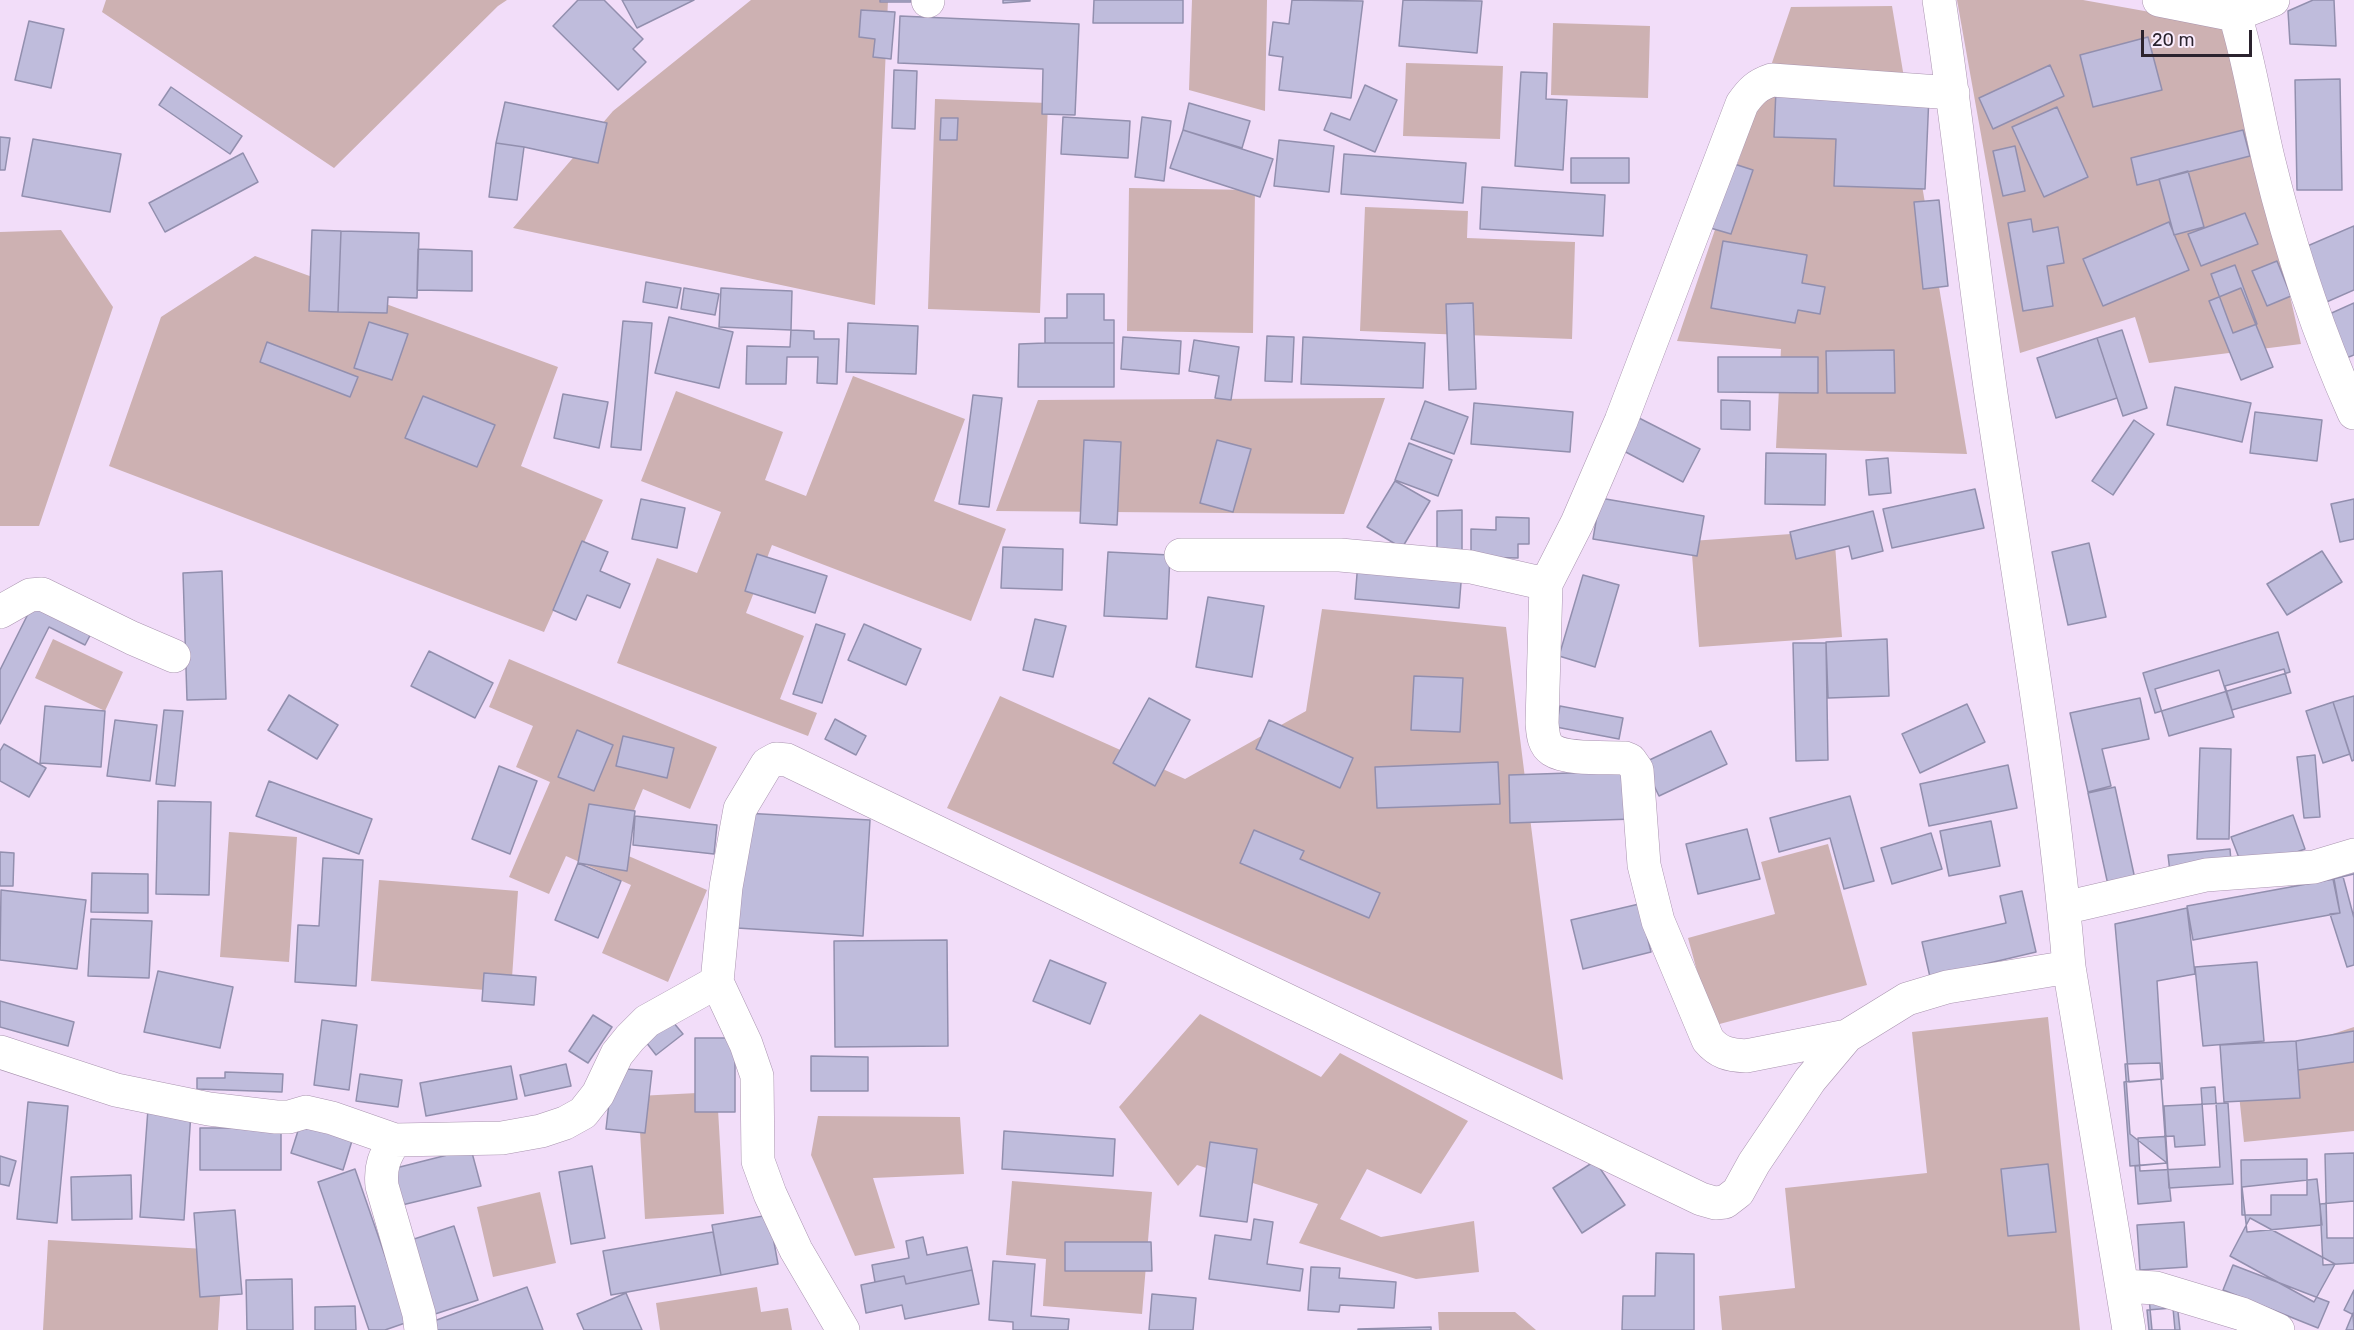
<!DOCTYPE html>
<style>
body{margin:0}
#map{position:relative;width:2354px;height:1330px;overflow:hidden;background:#f2ddf9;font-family:Rubik,sans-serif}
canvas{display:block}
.scale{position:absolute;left:2141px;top:30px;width:111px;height:27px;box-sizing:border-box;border:3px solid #2b232e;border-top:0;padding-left:8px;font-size:18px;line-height:21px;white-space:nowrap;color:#2b232e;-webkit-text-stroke:4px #fbedfe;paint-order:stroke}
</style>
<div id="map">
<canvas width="2354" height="1330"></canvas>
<div class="scale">20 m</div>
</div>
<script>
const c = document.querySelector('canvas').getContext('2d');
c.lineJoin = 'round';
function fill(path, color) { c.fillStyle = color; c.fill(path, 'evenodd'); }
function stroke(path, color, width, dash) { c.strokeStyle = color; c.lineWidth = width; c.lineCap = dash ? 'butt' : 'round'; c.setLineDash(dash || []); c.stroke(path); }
const green = new Path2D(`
 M106,0H507L498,6L334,168L102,12Z
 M751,0H888L875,305L513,228L613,111Z
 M1192,0H1267L1265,111L1189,90Z
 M1957,0H2083L2228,26L2301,344L2149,363L2135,317L2020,353Z
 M1892,6L1967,454L1776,448L1781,349L1677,341L1791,7Z
 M1553,23L1650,26L1648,98L1551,95Z
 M1406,63L1503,66L1500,139L1403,136Z
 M935,99L1048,103L1040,313L928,309Z
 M1129,188L1255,190L1253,333L1127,331Z
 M1365,207L1468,211L1467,238L1575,242L1572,339L1360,331Z
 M61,230L113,307L39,526H0V232Z
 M255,256L558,367L521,466L603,500L544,632L109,466L161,317Z
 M853,376L965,419L934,501L1006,529L971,621L772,545L746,613L804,636L780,699L817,713L808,736L617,663L657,558L697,573L721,512L641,481L676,391L783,432L765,480L806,496Z
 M1385,398L1344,514L996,511L1038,400Z
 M1834,531L1842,637L1699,647L1691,541Z
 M1322,609L1506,627L1563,1080L947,808L1000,696L1185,779L1306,711Z
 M53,639L123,672L105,711L35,678Z
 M509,659L717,747L690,809L643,789L617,851L707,890L668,982L602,953L631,885L566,856L549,894L509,877L550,782L516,767L533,726L489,707Z
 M229,832L297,837L289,962L220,957Z
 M1828,844L1867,985L1712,1026L1688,938L1775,914L1761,862Z
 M379,880L518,891L511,992L371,981Z
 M1200,1014L1321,1077L1340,1053L1468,1121L1421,1194L1367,1169L1340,1219L1381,1237L1474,1221L1479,1272L1416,1279L1299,1243L1318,1204L1197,1165L1178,1186L1119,1107Z
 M2048,1017L2080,1330H1722L1719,1296L1795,1288L1785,1188L1927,1173L1912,1032Z
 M2354,1027V1131L2244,1142L2236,1066Z
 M717,1092L724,1214L645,1219L638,1096Z
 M818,1116L960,1117L964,1174L873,1178L895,1248L855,1256L811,1155Z
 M1012,1181L1152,1192L1142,1314L1043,1306L1046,1259L1006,1255Z
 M540,1192L556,1263L493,1277L477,1207Z
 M48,1240L223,1250L218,1330H43Z
 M757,1287L761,1312L788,1308L792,1330H660L656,1303Z
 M1438,1312H1515L1536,1330H1439Z`);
const building = new Path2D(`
 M578,0H604L643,39L633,49L646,62L618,90L553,26Z
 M622,0H694L637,28Z
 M880,0H911V2H880Z
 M1003,0H1030V1L1003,3Z
 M1094,0H1183V23H1093Z
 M1292,0L1363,1L1351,98L1279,90L1283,57L1269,55L1273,22L1289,24Z
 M1403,0L1482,1L1477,53L1399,46Z
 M2313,0H2334L2336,46L2290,44L2288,11Z
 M861,10L895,12L891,59L873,57L875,39L859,37Z
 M900,16L1079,24L1075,115L1042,114L1043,69L898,63Z
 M29,21L64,29L51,88L15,80Z
 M2148,37L2162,90L2093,107L2080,55Z
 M2050,65L2064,96L1993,129L1979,98Z
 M894,70L917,71L915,129L892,128Z
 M1521,72L1547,73L1546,99L1567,100L1563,170L1515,166Z
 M2340,79L2342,190H2297L2295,80Z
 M1365,85L1397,100L1375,152L1324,130L1331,113L1350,120Z
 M171,87L242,136L230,154L159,105Z
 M1776,89L1929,95L1925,189L1834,186L1836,139L1774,137Z
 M505,102L607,123L598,163L524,147L496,143Z
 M1189,103L1250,121L1242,148L1183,130Z
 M2057,107L2088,177L2044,197L2012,127Z
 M1063,117L1130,121L1128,158L1061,154Z
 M1142,117L1171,121L1164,181L1135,177Z
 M941,118H958L957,140H940Z
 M1183,130L1273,159L1260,197L1170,168Z
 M2243,130L2250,156L2137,185L2131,158Z
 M0,137L10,138L5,170H0Z
 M33,139L121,154L110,212L22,196Z
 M1279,140L1334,146L1329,192L1274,186Z
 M496,143L524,147L517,200L489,197Z
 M2015,146L2025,191L2003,196L1993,151Z
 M243,153L258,182L165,232L149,203Z
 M1344,154L1466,163L1463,203L1341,194Z
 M1571,158H1629V183H1571Z
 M1728,162L1753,170L1731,234L1707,227Z
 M2188,171L2204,227L2174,235L2159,179Z
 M1482,187L1605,195L1603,236L1480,229Z
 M1939,200L1948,286L1923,289L1914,202Z
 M2245,213L2258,244L2201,266L2188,234Z
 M2031,219L2033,232L2058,227L2064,263L2047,266L2053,306L2023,311L2008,223Z
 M2169,222L2189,270L2103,306L2083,259Z
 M2354,226V290L2322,304L2298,250Z
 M312,230L341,231L338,312L309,311Z
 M341,231L419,233L417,298L388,297L387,313L338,312Z
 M1723,241L1807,255L1802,283L1825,287L1820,314L1798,310L1795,323L1711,308Z
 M418,249L472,251V291L417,290Z
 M2277,261L2291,296L2267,306L2252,271Z
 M2235,265L2257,324L2233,333L2211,274Z
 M646,282L681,288L677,308L643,302Z
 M684,288L719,294L715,315L681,309Z
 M721,288L792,291L791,330L719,327Z
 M2241,288L2273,367L2241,380L2209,301Z
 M1067,294H1104V320H1114V343H1045V318H1067Z
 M1473,303L1476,389L1449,390L1446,304Z
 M2354,303V355L2344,359L2325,316Z
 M669,317L733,332L719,388L655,373Z
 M623,321L652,323L641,450L611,447Z
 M369,322L408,334L392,380L354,368Z
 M848,323L918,326L916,374L846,372Z
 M791,330L814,331V339H839L837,384L817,383L818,357H787L786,384H746L747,346L790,347Z
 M2122,330L2147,408L2123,416L2097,338Z
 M1267,336L1294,337L1292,382L1265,381Z
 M1123,337L1181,341L1179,374L1121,369Z
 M1303,337L1425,343L1423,388L1301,384Z
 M2097,338L2117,398L2056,418L2037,358Z
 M1194,340L1239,347L1231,400L1215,398L1219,376L1189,371Z
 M267,342L358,377L350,397L260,362Z
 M1045,343H1114V387H1018L1019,344Z
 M1894,350L1895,393H1827L1826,351Z
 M1718,357H1818V393L1718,392Z
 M2175,387L2251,403L2242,442L2167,425Z
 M563,394L608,402L599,448L554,438Z
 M973,395L1002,398L989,507L959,504Z
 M423,396L495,425L477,467L405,438Z
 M1721,400L1750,401V430L1721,429Z
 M1425,401L1468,417L1454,454L1411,439Z
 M1474,403L1573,412L1570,452L1471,444Z
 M2255,412L2322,420L2317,461L2250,453Z
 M1637,417L1700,449L1683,482L1620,449Z
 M2134,420L2154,434L2113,495L2092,481Z
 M1084,440L1121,442L1117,525L1080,523Z
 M1217,440L1251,449L1233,512L1200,503Z
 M1409,443L1452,460L1438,496L1395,480Z
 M1766,453L1826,454L1825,505L1765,504Z
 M1888,458L1891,493L1869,495L1866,460Z
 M1395,481L1430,501L1402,548L1367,527Z
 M1975,489L1984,528L1892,548L1883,509Z
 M1600,498L1704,516L1697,556L1593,539Z
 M641,499L685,508L677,548L632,539Z
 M2354,499V539L2340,542L2331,504Z
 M1462,510V554H1437V511Z
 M1873,511L1883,551L1852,559L1849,546L1796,559L1790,532Z
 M1496,517L1529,518V544H1518V558L1471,557V529L1496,530Z
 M582,541L608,552L600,571L630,584L620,608L587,595L576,620L553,610Z
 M2089,543L2106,617L2068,625L2052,552Z
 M1003,547L1063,549L1062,590L1001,588Z
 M2322,551L2342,582L2287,615L2267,584Z
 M1108,552L1170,555L1167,619L1104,616Z
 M757,554L827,576L815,613L745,591Z
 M1358,562L1462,570L1459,608L1355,599Z
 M222,571L226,699L187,700L183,573Z
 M1583,575L1619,585L1595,667L1559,656Z
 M1208,597L1264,606L1252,677L1196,667Z
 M36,598L94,628L85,645L49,627L0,724V670Z
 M1035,619L1066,626L1053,677L1023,670Z
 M816,624L845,634L822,703L793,694Z
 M864,624L921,649L906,685L848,660Z
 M2278,632L2290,672L2155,713L2143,673Z
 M1887,639L1889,696L1828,698L1826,642Z
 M1793,643H1826L1828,760L1796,761Z
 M429,651L493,683L475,718L411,686Z
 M2284,669L2291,693L2232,710L2225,686Z
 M2219,670L2234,717L2169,736L2155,689Z
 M1414,676L1463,678L1460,732L1411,730Z
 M289,695L338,725L317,759L268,730Z
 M2354,696V760L2352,761L2333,702Z
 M1149,698L1190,720L1155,786L1113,763Z
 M2140,698L2149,739L2102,749L2111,786L2088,792L2070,713Z
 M2333,702L2350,754L2323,763L2306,711Z
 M1967,704L1985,742L1920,773L1902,734Z
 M45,706L105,711L101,767L40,763Z
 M1560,706L1623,718L1619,739L1556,727Z
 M164,710L183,711L175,786L156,784Z
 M835,719L866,736L856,755L825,739Z
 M115,720L157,725L150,781L107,776Z
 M1269,720L1353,758L1340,788L1256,749Z
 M577,730L613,745L594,791L558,777Z
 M1711,731L1727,764L1659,796L1643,763Z
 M623,736L674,748L667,778L616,766Z
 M4,744L46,768L29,797L0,781V751Z
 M2200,748L2231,749L2229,839H2197Z
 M2315,755L2320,817L2304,818L2297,757Z
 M1498,762L1500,804L1377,808L1375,767Z
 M2008,765L2017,808L1929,826L1920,784Z
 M499,766L537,781L510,854L472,839Z
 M1631,771L1633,819L1510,823L1509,775Z
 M269,781L372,819L359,854L256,816Z
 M2115,787L2135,879L2108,885L2088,793Z
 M1850,796L1874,881L1844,889L1830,838L1779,852L1770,818Z
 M158,801L211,802L209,895L156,894Z
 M589,804L635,811L627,871L578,863Z
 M744,813L870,820L863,936L737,928Z
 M2293,815L2305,849L2244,871L2231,837Z
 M635,816L717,825L714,854L633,845Z
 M1991,821L2000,866L1949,876L1940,831Z
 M1747,829L1760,879L1698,894L1686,844Z
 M1254,830L1304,851L1300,859L1380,893L1369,918L1240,863Z
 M1931,833L1942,869L1892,884L1881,848Z
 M2230,849L2232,874L2171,881L2168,855Z
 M2354,850V918L2337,854Z
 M0,852L14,853L13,886H0Z
 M323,858L363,860L356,986L295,982L298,925L319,926Z
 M578,863L621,881L598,938L555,920Z
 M92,873L148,874V913L91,912Z
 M2354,874V965L2347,967L2330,914L2340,913L2333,879Z
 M2334,879L2340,913L2193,940L2187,906Z
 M1,890L86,900L77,969L0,960Z
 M2022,891L2036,952L1930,977L1922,942L2006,923L2000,896Z
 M1639,904L1651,952L1583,969L1571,920Z
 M2187,908L2195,974L2157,981L2163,1079L2129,1082L2115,924Z
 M91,919L152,921L149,978L88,976Z
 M947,940L948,1046L835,1047L834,941Z
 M1050,960L1106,983L1090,1024L1033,1001Z
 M2257,962L2264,1041L2203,1046L2195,967Z
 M158,971L233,987L220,1048L144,1032Z
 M484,973L536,977L534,1005L482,1001Z
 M0,1001L74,1022L68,1046L0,1027Z
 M593,1015L612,1027L588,1063L569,1051Z
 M668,1016L683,1034L656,1055L642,1037Z
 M322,1020L357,1025L349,1090L314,1085Z
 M2354,1031V1062L2298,1070L2296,1041Z
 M695,1038H735V1112H695Z
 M2296,1041L2300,1098L2224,1102L2220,1045Z
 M811,1056L868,1057V1091H811Z
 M2160,1063L2167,1163L2130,1134L2125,1064Z
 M566,1064L571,1086L525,1096L520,1075Z
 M511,1066L517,1099L426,1116L420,1083Z
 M613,1068L652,1071L645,1133L606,1129Z
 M225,1072L283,1074L282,1092L197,1089V1078H225Z
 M360,1074L402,1080L398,1107L356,1101Z
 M2161,1079L2167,1163L2130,1166L2124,1082Z
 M2215,1087L2220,1167L2140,1171L2138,1138L2174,1136L2175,1147L2205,1145L2201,1088Z
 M28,1102L68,1106L57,1223L17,1219Z
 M2228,1103L2233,1184L2169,1188L2164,1106Z
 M148,1109L191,1112L184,1220L140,1217Z
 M303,1115L355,1131L343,1170L291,1153Z
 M200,1128H281V1170H200Z
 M1004,1131L1115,1139L1113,1176L1002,1169Z
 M1210,1142L1257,1149L1247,1222L1200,1216Z
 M471,1149L481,1186L402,1205L392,1169Z
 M2354,1153V1238H2327L2325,1154Z
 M0,1156L16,1161L9,1186L0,1184Z
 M2307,1159V1195H2271V1215H2242L2241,1160Z
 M1595,1161L1625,1205L1582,1233L1553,1188Z
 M2167,1163L2171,1201L2138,1204L2135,1166Z
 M2048,1164L2056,1232L2008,1236L2001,1169Z
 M592,1166L605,1238L571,1244L559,1172Z
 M355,1169L408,1322L385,1330H369L318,1182Z
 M131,1175L132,1219L72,1220L71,1177Z
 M2317,1179L2322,1225L2247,1232L2242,1187Z
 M2354,1201V1263L2323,1265L2320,1204Z
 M235,1210L242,1294L200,1297L194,1213Z
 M769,1215L778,1264L721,1275L712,1225Z
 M2250,1218L2335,1264L2314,1302L2230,1256Z
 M1254,1219L1273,1222L1267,1264L1303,1269L1300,1291L1209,1279L1215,1235L1251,1240Z
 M2184,1222L2187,1267L2140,1270L2137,1225Z
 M454,1226L478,1300L432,1315L408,1241Z
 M713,1232L721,1275L611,1295L603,1251Z
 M923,1237L927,1255L967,1247L972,1270L906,1284L904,1276L875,1282L872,1265L909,1258L906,1241Z
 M1065,1242H1151L1152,1271H1065Z
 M1656,1253L1694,1254V1330H1622L1623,1296H1655Z
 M993,1261L1035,1264L1031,1316L1069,1319L1068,1330H1013V1322L989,1320Z
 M2233,1265L2329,1302L2318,1328L2223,1290Z
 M1311,1267L1340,1268L1339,1278L1396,1282L1394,1308L1340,1305L1339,1312L1308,1310Z
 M972,1270L979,1304L905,1319L902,1305L866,1313L861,1285L904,1276L906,1284Z
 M292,1279L293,1330H247L246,1280Z
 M2175,1284L2180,1330H2152L2148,1287Z
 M527,1287L543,1330H437L434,1321Z
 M2354,1290V1315L2344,1310Z
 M626,1293L642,1330H584L577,1314Z
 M1152,1294L1196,1298L1193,1330H1149Z
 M355,1306L356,1330H315V1307Z
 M2173,1308L2175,1330H2149L2147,1310Z
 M2353,1313L2354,1330H2346Z
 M1431,1327V1330H1358V1329Z`);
const minor = new Path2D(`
 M928,0V1
 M1939,0C1959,131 1972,263 1991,394C2019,584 2053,775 2069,967L2129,1330
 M2159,0L2235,15C2250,63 2257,113 2269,162C2290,248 2318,333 2354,413
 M2235,15L2273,0
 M1181,555H1340L1471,567L1546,584
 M0,612L30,595L42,594L132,638L174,656
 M2064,908L2206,875L2314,867L2354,855
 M717,982L746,1044L757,1076L758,1161L770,1194L796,1250L843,1330
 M1847,1036L1746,1056C1729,1055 1719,1053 1708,1040L1658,921L1644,865L1637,770L1630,760L1625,758C1606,757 1567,760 1552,750C1543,744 1543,733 1542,723L1546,584L1577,523L1621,421L1742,104C1751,91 1757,85 1772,80L1953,93
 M0,1052L116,1090L209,1109L276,1117H289L306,1112L332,1118L395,1140L502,1138L541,1131L565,1123L583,1113L598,1094L617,1054L630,1038L647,1021L717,982L726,887L740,809L767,764L776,759L787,760L1701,1199L1715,1203L1725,1202L1738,1192L1754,1163L1810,1080L1847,1036L1907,999L1947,987L2069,967
 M395,1140C384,1157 380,1167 382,1186L419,1314L421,1330
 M2123,1286L2156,1288L2242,1314L2278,1330`);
fill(green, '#cdb1b2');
fill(building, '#bfbcdc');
stroke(building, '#928fae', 1.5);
stroke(minor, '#a994af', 34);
stroke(minor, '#fff', 33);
</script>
